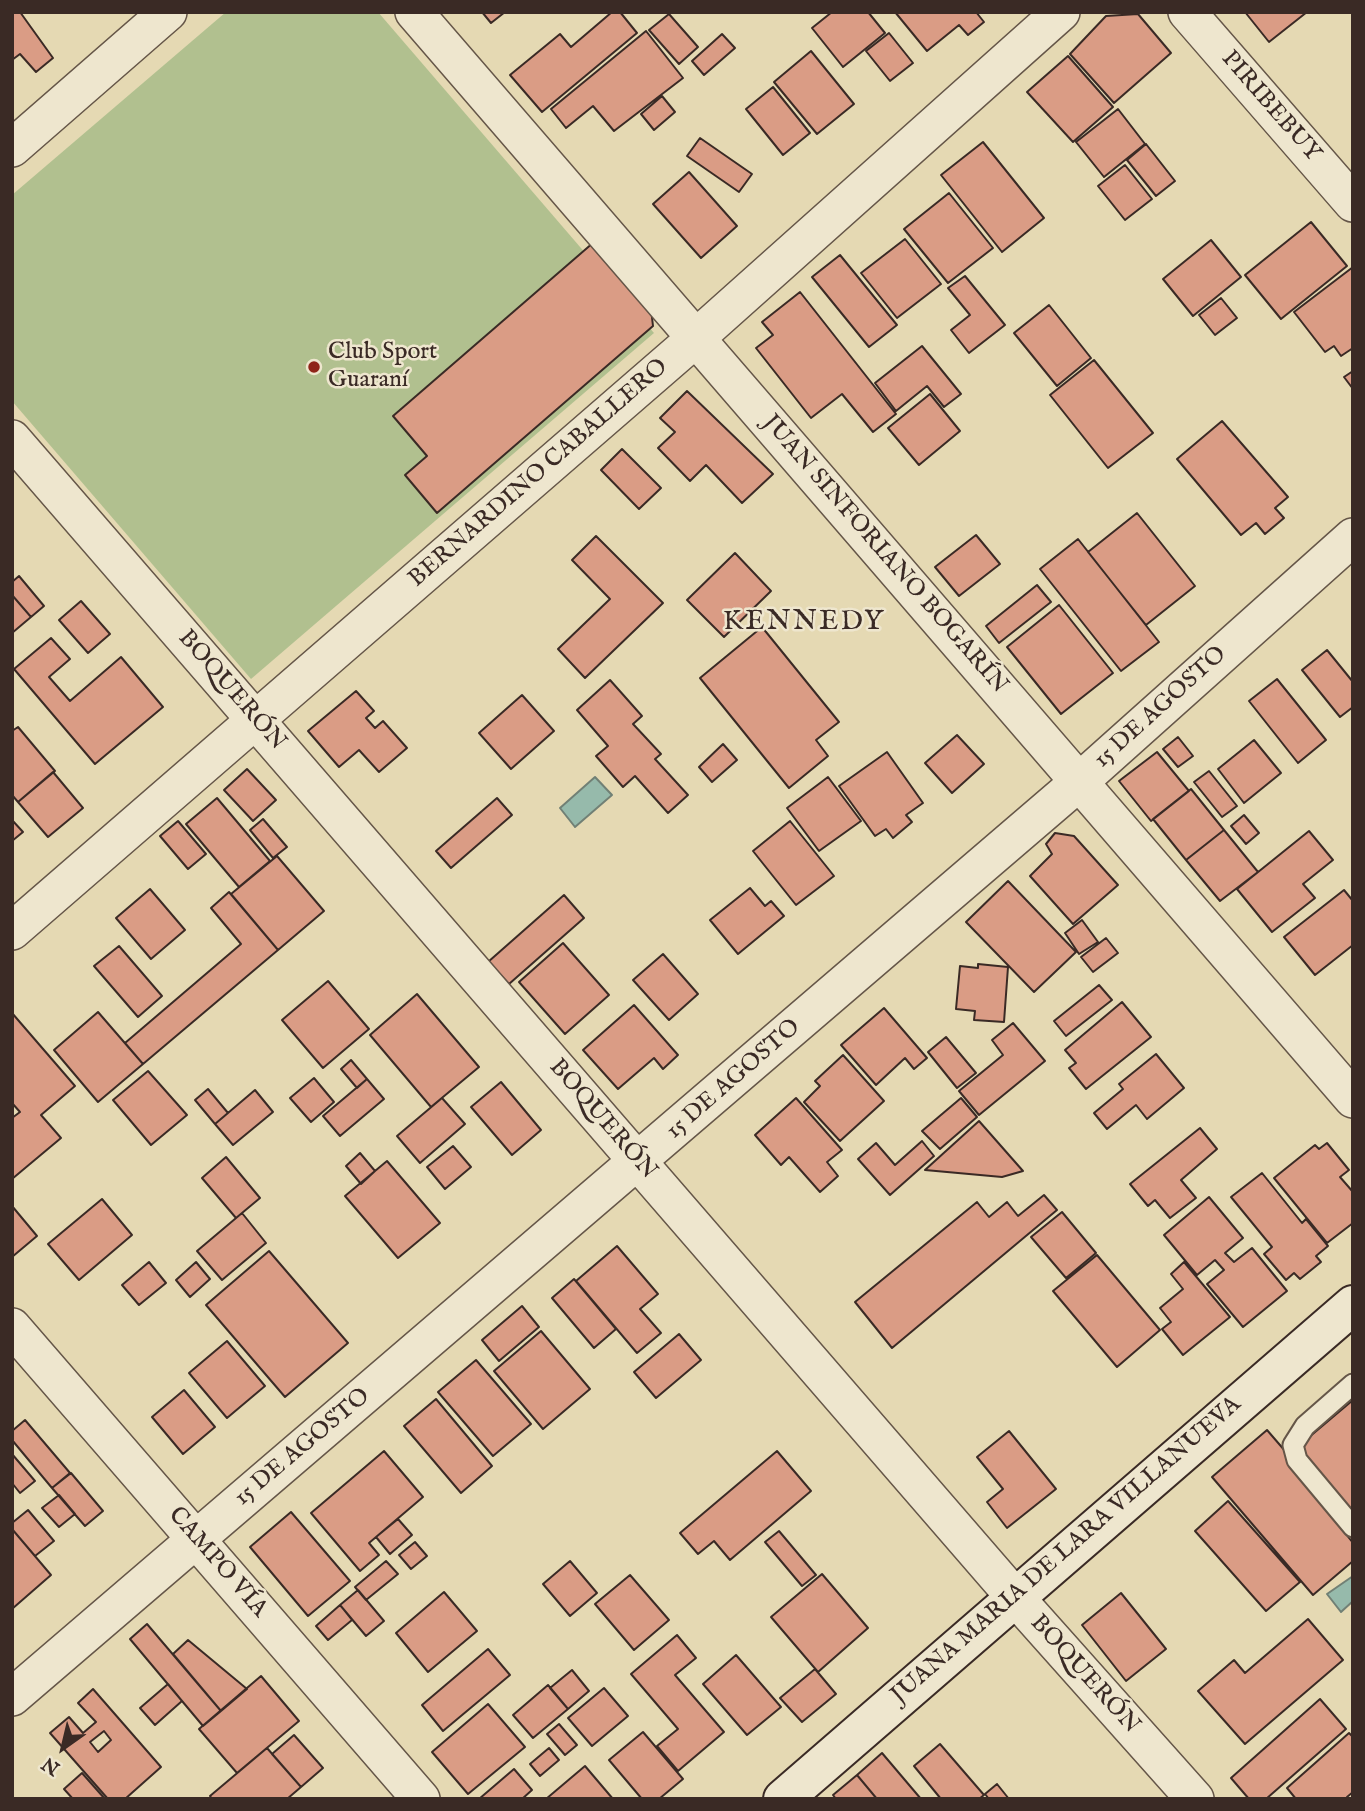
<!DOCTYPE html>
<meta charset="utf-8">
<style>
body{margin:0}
#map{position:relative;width:1365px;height:1811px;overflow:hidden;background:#e5d9b3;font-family:"IM FELL English",serif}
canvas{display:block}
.frame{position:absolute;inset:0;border:14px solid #3a2a25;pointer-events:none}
.north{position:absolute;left:28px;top:1713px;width:70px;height:70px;-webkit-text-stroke:5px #eee6ce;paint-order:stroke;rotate:214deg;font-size:19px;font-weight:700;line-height:28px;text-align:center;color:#3a2a25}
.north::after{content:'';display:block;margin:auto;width:24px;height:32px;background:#3a2a25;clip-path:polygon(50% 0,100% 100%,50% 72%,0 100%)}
</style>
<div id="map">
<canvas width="1365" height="1811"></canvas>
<div class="frame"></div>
<div class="north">N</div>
</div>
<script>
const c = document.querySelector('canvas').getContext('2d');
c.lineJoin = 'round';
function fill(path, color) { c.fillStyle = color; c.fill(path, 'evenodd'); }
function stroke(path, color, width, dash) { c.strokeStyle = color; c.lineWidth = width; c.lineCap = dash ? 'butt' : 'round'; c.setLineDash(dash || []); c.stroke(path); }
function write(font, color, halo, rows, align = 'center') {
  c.font = font + ' "IM FELL English",serif'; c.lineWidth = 5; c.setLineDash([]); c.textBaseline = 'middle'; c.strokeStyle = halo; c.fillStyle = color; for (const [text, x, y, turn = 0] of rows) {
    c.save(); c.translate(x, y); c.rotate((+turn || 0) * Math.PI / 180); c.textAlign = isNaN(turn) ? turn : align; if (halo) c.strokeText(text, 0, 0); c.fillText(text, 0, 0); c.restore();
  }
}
const green = new Path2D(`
 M226,12H378L654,333L251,679L12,401V195Z`);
const water = new Path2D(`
 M595,777L612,795L575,827L560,808Z
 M1353,1576V1601L1341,1612L1327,1594Z`);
const building = new Path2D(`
 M12,12H20L53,58L36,72L20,54L12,60Z
 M482,12H505L491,23Z
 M612,12H620L637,33L542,112L510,75L560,34L571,47Z
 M832,12H868L885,33L843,67L812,28Z
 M895,12H976L984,22L968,35L959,25L927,51Z
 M1245,12H1307L1269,42Z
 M669,14L698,47L679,64L649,30Z
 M1138,14L1171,53L1114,103L1070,54L1106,16Z
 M646,31L683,78L614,131L593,106L566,128L551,109Z
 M889,33L913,63L890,81L866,51Z
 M722,34L735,48L704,75L692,61Z
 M811,51L854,104L817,134L774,82Z
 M1068,56L1113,107L1073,142L1027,92Z
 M773,87L810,133L783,155L746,109Z
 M662,96L675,112L654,130L641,114Z
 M1118,109L1145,144L1104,177L1076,142Z
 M700,138L752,174L739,192L687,156Z
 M983,142L1044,218L1002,252L941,175Z
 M1146,144L1175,181L1156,196L1127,160Z
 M1125,165L1152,199L1125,220L1098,186Z
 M689,172L737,226L701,258L653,204Z
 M949,193L993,248L948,283L904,229Z
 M1311,222L1347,266L1281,319L1245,275Z
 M905,239L941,284L897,318L861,273Z
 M1211,240L1241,277L1193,316L1163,279Z
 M594,242L651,309L653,326L437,513L405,475L427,456L393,416Z
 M840,255L897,325L869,347L812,277Z
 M1353,267V348L1341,356L1334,346L1325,352L1294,312Z
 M965,276L1005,325L969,353L951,330L970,315L948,288Z
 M800,292L896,414L873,432L842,394L811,418L756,348L773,335L762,322Z
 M1221,298L1237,318L1215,335L1199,315Z
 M1049,305L1091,358L1057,386L1014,333Z
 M922,346L961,394L944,407L927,386L896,411L875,383Z
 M1094,360L1153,433L1108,468L1050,395Z
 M1353,371V389L1344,377Z
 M687,391L773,474L742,503L706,465L690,481L658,448L675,432L660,418Z
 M930,394L960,431L919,465L888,428Z
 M1222,421L1288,497L1275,508L1284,518L1265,534L1256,523L1241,535L1177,459Z
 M622,449L661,488L639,509L601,470Z
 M1137,513L1195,586L1146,625L1088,552Z
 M976,535L1000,564L959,596L935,567Z
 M596,536L663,603L585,678L558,649L610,599L572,560Z
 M1078,539L1159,642L1121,671L1040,569Z
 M735,553L771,591L724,637L687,600Z
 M19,576L44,606L31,617L12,595V582Z
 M1037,585L1051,602L999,643L986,626Z
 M12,595L31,617L12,633Z
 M81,601L110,634L88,653L59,620Z
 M1059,605L1113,673L1061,714L1007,647Z
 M762,627L839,722L816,740L828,756L789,788L700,678Z
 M51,638L70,659L49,677L70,701L121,657L163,707L95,764L14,669Z
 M1327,650L1353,682V707L1340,717L1302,670Z
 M1277,679L1326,740L1298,763L1249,701Z
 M610,680L642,716L633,724L661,754L655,759L688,795L668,813L635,776L623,787L596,756L608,746L577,710Z
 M356,691L374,711L366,718L375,728L383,721L407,748L379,772L359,750L339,767L308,731Z
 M522,695L554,731L511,769L479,733Z
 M18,727L55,771L18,802L12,795V731Z
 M957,735L984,764L952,793L925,763Z
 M1178,737L1193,756L1178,767L1163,749Z
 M1254,740L1281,773L1244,803L1218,769Z
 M723,744L737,760L712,782L699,767Z
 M887,752L923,803L906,815L912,822L893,838L886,829L875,836L839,786Z
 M1157,752L1189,791L1151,821L1119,781Z
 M247,769L276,800L253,821L224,790Z
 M1209,771L1237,806L1222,817L1194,782Z
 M53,772L83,808L48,837L18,802Z
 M828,777L861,821L819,851L787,808Z
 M1191,789L1224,830L1186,860L1153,819Z
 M217,798L270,861L239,887L186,824Z
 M497,798L512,815L451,868L436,851Z
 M1244,815L1259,833L1246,844L1231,826Z
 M263,819L287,847L273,858L250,830Z
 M12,820L23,832L12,841Z
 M178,821L206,854L188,869L160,836Z
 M790,821L834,876L796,905L753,851Z
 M1224,830L1258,872L1220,901L1186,860Z
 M1309,831L1333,860L1303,884L1315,898L1272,932L1237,889Z
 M1055,833L1074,836L1118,885L1073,924L1030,876L1052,854L1046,844Z
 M277,856L324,911L278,950L231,894Z
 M1008,881L1076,952L1034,992L966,922Z
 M750,888L765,906L771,901L784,916L738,954L710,920Z
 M150,889L185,930L151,959L116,918Z
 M1344,890L1353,901V945L1315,975L1284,937Z
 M229,892L278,950L143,1064L125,1043L241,944L211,908Z
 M564,895L584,918L509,984L488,962Z
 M1082,920L1098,942L1079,954L1065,933Z
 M1106,938L1118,953L1093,972L1081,957Z
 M563,943L609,995L565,1034L519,982Z
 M119,946L162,996L138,1017L94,966Z
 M663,954L698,994L669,1020L633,980Z
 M978,964L1008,967L1004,1022L974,1020L975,1011L956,1009L960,966L978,968Z
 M328,981L369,1029L323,1068L282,1020Z
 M1099,985L1112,1000L1066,1036L1054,1021Z
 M417,994L479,1067L431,1107L370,1035Z
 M1122,1002L1151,1037L1086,1089L1069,1068L1076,1063L1065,1050Z
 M634,1005L678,1055L663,1069L654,1058L618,1089L583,1050Z
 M884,1008L927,1058L914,1069L905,1058L876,1085L841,1045Z
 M98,1012L143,1064L98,1102L54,1050Z
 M12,1013L75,1086L41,1115L61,1138L12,1179V1118L20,1112L12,1103Z
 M1013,1023L1045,1061L979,1115L959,1091L1003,1055L992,1040Z
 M946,1037L976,1073L957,1088L928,1052Z
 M1156,1054L1184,1088L1147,1119L1136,1105L1107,1129L1094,1113L1123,1089L1119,1084Z
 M843,1055L884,1101L840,1141L804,1102L820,1086L815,1081Z
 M351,1060L367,1079L357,1088L341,1069Z
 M148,1071L187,1115L151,1145L113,1100Z
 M314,1078L334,1102L311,1122L290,1098Z
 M367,1079L384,1099L340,1136L323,1116Z
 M501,1082L541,1130L512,1155L471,1107Z
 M208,1089L228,1113L215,1124L195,1100Z
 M255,1090L273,1112L233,1145L215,1124Z
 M442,1098L465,1124L420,1163L397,1136Z
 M796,1098L842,1150L827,1162L838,1176L820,1192L789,1157L781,1165L755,1135Z
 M961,1098L977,1117L940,1149L922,1131Z
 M979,1121L1023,1171L1002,1177L925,1170Z
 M1200,1128L1217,1149L1181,1180L1196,1198L1170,1218L1155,1200L1148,1206L1130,1184Z
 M922,1141L934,1156L890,1195L858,1159L876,1143L895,1165Z
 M1327,1143L1349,1170L1340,1177L1353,1192V1223L1327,1243L1274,1178L1315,1145L1319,1149Z
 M453,1146L471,1167L445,1189L427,1167Z
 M360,1153L375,1171L361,1184L346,1166Z
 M226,1157L260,1198L236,1218L202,1178Z
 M387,1161L440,1223L398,1258L345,1196Z
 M1262,1173L1302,1223L1306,1219L1328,1246L1316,1256L1321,1262L1300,1279L1294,1273L1286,1280L1264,1254L1272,1247L1231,1197Z
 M1044,1195L1057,1210L892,1348L855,1302L977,1202L989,1217L1007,1202L1018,1216Z
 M1209,1197L1243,1238L1225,1253L1234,1262L1252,1248L1287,1291L1243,1327L1207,1284L1224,1270L1215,1260L1197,1275L1164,1235Z
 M102,1199L132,1235L79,1280L48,1244Z
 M12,1206L37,1236L12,1257Z
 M1062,1212L1096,1253L1066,1278L1031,1237Z
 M242,1213L266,1243L222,1280L197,1251Z
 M617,1246L658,1294L640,1309L661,1333L637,1353L576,1281Z
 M269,1251L348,1343L285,1397L206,1305Z
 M1097,1255L1160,1330L1117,1367L1053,1291Z
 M149,1262L166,1283L139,1305L122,1285Z
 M196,1262L210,1279L190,1297L176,1280Z
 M1184,1262L1230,1317L1183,1355L1162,1329L1171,1322L1160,1308L1183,1289L1171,1274Z
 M574,1279L616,1329L594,1348L552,1298Z
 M522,1306L539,1327L499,1361L482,1340Z
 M541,1331L590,1389L543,1429L494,1371Z
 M679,1334L701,1360L656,1398L634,1372Z
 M227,1341L265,1386L227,1418L189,1373Z
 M476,1360L531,1424L493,1456L438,1392Z
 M184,1390L215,1427L183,1454L152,1417Z
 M436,1399L492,1466L461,1493L404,1426Z
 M1353,1400V1516L1295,1449Z
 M25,1420L70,1473L52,1488L12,1440V1431Z
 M1267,1430L1348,1524L1342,1529L1353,1543V1561L1313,1595L1212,1477Z
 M1009,1431L1056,1489L1007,1528L987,1502L1003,1489L977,1457Z
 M384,1451L423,1497L369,1543L379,1555L360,1571L311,1513Z
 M777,1451L811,1491L730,1560L714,1541L698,1554L680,1533Z
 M12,1454L35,1481L20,1493L12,1483Z
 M71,1473L103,1511L85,1526L52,1488Z
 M59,1495L75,1514L59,1527L42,1508Z
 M1228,1501L1300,1582L1266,1611L1195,1531Z
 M28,1510L54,1541L35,1556L12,1529V1523Z
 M291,1512L350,1581L308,1616L250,1547Z
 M398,1519L412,1535L390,1554L376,1537Z
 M12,1529L51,1575L12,1609Z
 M779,1531L816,1575L802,1586L765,1542Z
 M415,1542L427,1556L411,1569L399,1555Z
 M386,1561L398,1574L366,1600L355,1587Z
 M570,1561L597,1593L570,1616L543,1584Z
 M822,1574L868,1628L818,1672L771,1617Z
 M630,1575L669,1620L634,1650L595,1604Z
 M358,1590L384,1621L366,1636L340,1605Z
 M444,1592L477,1631L428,1672L396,1633Z
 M1121,1593L1166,1649L1126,1681L1082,1625Z
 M340,1605L352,1620L328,1640L316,1626Z
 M1308,1619L1343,1660L1245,1744L1198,1691L1234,1660L1245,1673Z
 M147,1624L221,1711L203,1726L130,1639Z
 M677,1635L696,1658L675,1675L724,1732L678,1771L657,1746L678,1729L631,1674Z
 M188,1640L247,1689L221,1711L173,1654Z
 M488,1649L510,1675L443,1731L422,1705Z
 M736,1655L781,1707L747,1735L703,1684Z
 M815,1669L836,1694L802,1722L780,1698Z
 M572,1670L589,1691L568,1709L550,1688Z
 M261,1676L299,1721L237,1773L199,1729Z
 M168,1684L182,1701L155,1725L140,1708Z
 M548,1685L568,1709L533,1738L513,1715Z
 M604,1688L628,1716L592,1746L568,1718Z
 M93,1689L161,1767L125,1799H108L50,1733L69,1717L83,1733L96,1722L78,1703ZM104,1731L111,1740L98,1752L90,1742Z
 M1320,1699L1346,1729L1266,1799H1249L1231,1778Z
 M488,1704L525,1747L468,1794L432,1752Z
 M559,1724L577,1745L565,1755L547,1734Z
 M643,1732L683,1779L659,1799H642L609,1760Z
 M1349,1733L1353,1737V1792L1347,1797L1349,1799H1296L1287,1788Z
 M294,1735L323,1768L301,1787L272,1754Z
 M940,1744L984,1795L979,1799H941L914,1766Z
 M267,1748L301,1787L287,1799H212L210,1796Z
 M549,1748L559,1760L540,1776L530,1764Z
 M882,1753L921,1799H877L857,1775Z
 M585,1766L613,1799H546Z
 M514,1769L532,1790L522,1799H479Z
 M82,1773L105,1799H73L64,1789Z
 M857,1775L877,1799H836L833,1795Z
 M997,1784L1009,1799H989L985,1794Z`);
const lane = new Path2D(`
 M1353,1384L1305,1426L1293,1445L1297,1460L1353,1527`);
const street = new Path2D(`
 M414,12L1353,1099
 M1187,12L1353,203
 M12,148L168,12
 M12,439L1014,1596L1195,1799
 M12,931L696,338L1061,12
 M12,1327L421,1799
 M12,1697L1079,782L1353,537`);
const secondary = new Path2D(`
 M783,1799L1353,1305`);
const markers = [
 [314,367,7,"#8f2418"]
];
const streetNames = [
 ["PIRIBEBUY",1270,107,49],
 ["BERNARDINO CABALLERO",539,474,-41],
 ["JUAN SINFORIANO BOGARÍN",884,555,49],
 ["BOQUERÓN",231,691,49],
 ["15 DE AGOSTO",1161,708,-42],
 ["15 DE AGOSTO",734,1080,-41],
 ["BOQUERÓN",602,1120,49],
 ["15 DE AGOSTO",303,1448,-40],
 ["JUANA MARIA DE LARA VILLANUEVA",1067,1551,-41],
 ["CAMPO VÍA",217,1563,49],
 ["BOQUERÓN",1084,1675,48]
];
const poiNames = [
 ["Club Sport",328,353],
 ["Guaraní",328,381]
];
const quarterNames = [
 ["KENNEDY",804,623]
];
fill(green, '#b1c08f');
fill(water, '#96baab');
stroke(water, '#718075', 2);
fill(building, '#da9c85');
stroke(building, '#3a2a25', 2);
stroke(lane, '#655648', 23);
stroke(street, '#655648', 40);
stroke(secondary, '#3a2a25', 42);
stroke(lane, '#eee6ce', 19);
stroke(street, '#eee6ce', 37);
stroke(secondary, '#eee6ce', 38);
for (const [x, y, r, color] of markers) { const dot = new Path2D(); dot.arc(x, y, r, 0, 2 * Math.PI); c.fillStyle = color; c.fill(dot); stroke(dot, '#eee6ce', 2.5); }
write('24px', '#3a2a25', '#eee6ce', streetNames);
write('24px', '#3a2a25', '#eee6ce', poiNames, 'left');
c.letterSpacing = '2px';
write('28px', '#3a2a25', '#eee6ce', quarterNames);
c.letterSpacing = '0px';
</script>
